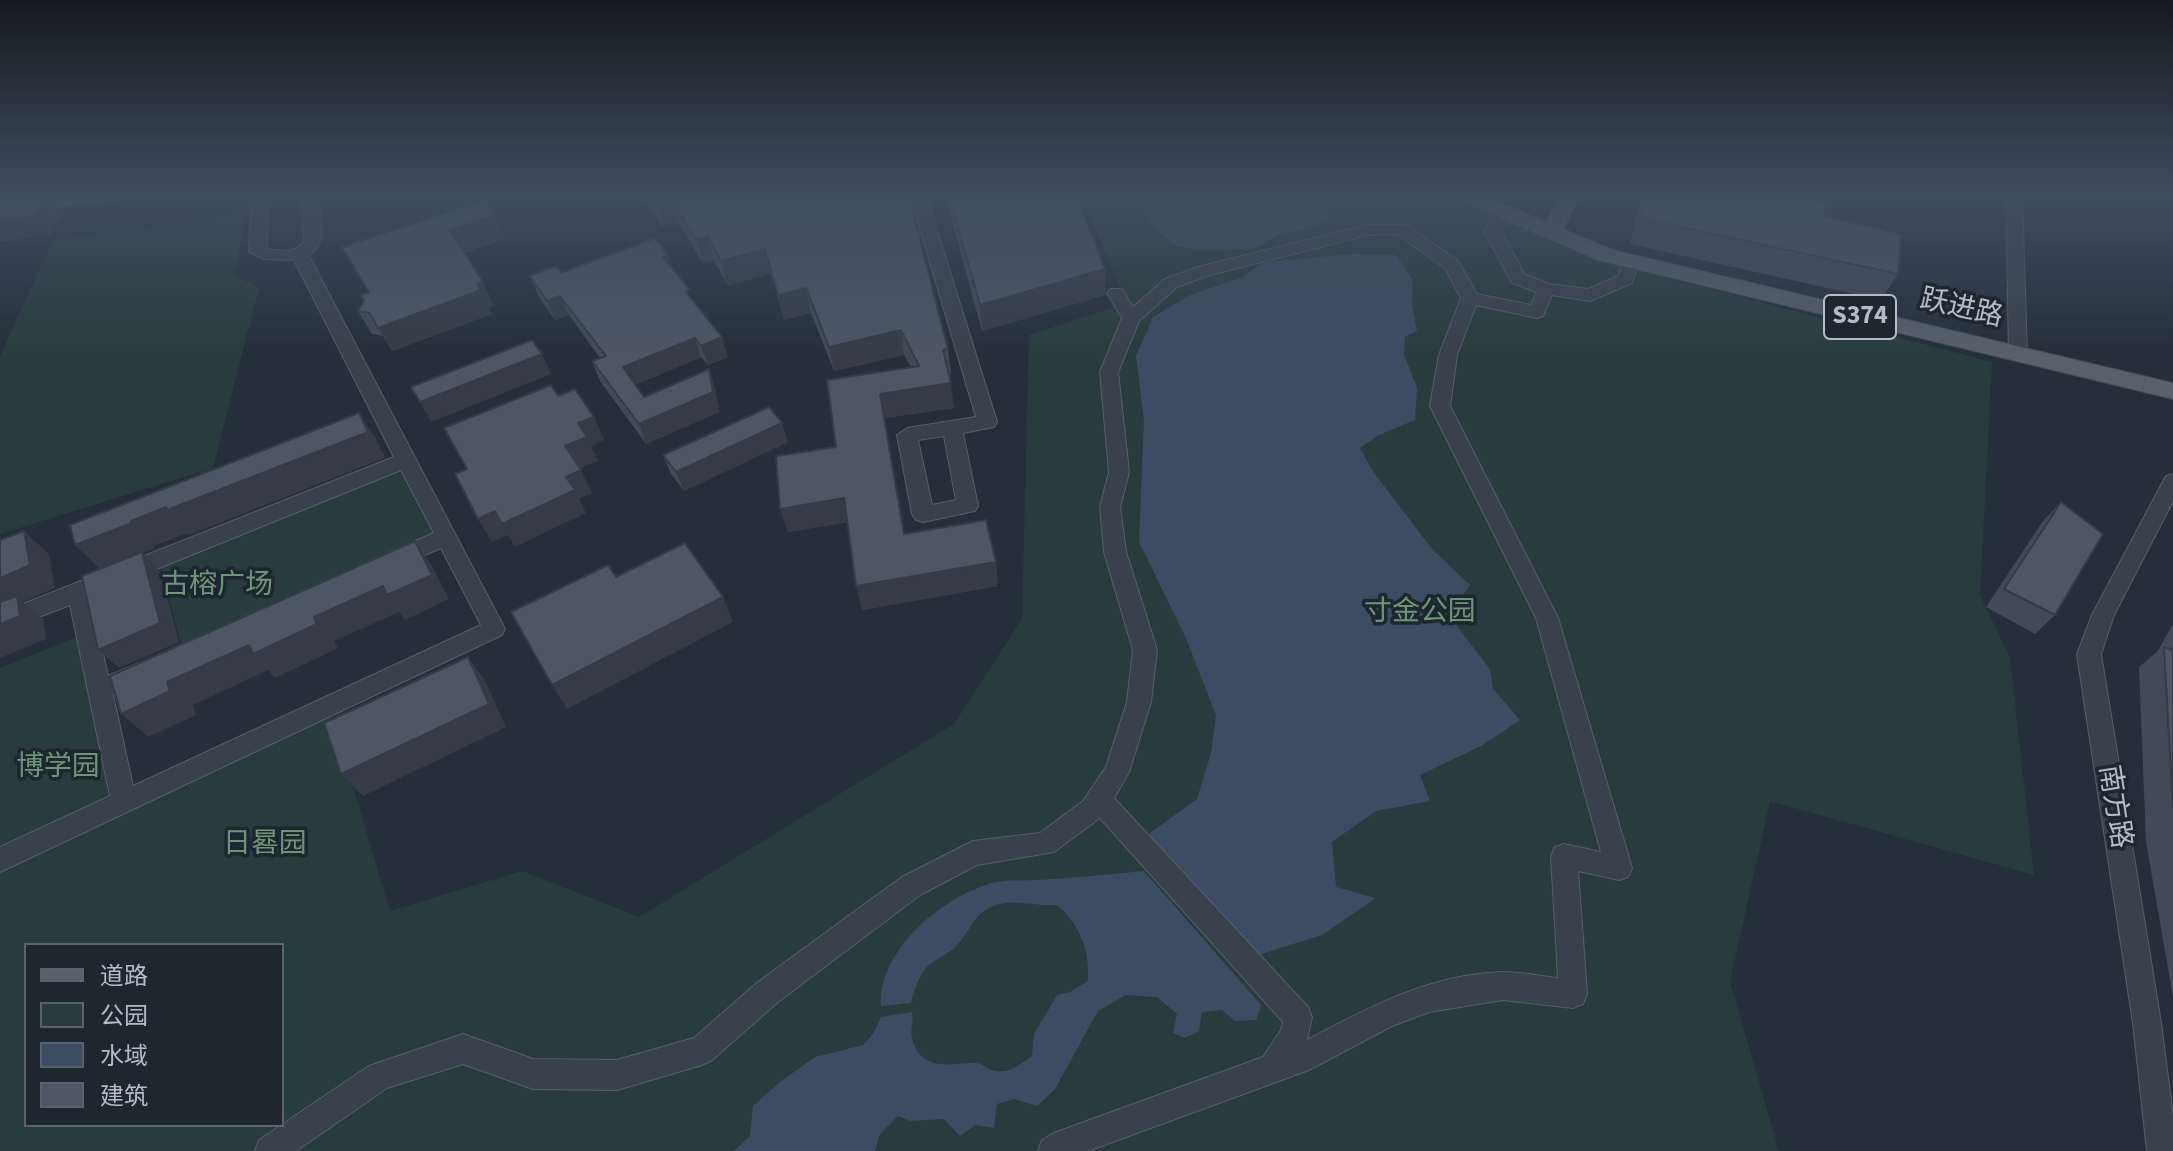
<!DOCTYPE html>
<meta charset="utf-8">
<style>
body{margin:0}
#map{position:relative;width:2173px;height:1151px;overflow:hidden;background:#252f3b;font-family:"Source Sans 3","Noto Sans SC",sans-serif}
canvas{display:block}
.legend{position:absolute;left:24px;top:943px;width:260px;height:184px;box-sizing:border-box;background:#1e2630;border:2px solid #5a626c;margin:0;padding:10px 14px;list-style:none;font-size:24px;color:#b5bcc7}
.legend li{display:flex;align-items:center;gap:16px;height:40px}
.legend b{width:40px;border:2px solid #5a626c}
</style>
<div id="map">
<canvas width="2173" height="1151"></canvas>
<ul class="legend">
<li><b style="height:10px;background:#57606b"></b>道路</li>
<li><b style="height:22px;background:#283c3d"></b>公园</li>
<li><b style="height:22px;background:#3c4c63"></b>水域</li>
<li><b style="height:22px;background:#4c5665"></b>建筑</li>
</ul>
</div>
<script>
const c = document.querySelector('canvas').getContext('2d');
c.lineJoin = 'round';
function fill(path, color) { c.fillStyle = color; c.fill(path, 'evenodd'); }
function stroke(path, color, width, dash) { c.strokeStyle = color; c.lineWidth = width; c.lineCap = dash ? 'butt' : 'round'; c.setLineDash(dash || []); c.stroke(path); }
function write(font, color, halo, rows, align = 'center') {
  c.font = font + ' "Source Sans 3","Noto Sans SC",sans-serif'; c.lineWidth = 7; c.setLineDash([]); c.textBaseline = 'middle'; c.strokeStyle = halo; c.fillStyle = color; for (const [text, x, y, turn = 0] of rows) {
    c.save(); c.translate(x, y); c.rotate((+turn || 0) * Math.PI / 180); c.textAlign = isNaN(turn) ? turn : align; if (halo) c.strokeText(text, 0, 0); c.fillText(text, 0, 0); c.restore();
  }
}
const green = new Path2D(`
 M1080,195H1451L1605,262L1992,362L1980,595L2010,658L2034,875L1770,801L1730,982L1779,1151H0V668L88,633L124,801L329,706L390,911L522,871L639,917L954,724L1022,619L1029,335L1127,303ZM26,945H282V1125H26Z
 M247,214L234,275L259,288L213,468L0,534V356L53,240Z
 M406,460L446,537L184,653L158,560Z`);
const water = new Path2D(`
 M1137,195H1323L1328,203L1330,218L1312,228L1282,233L1256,248L1202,251L1174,245L1154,227Z
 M1352,254L1396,255L1413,280L1412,304L1417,331L1405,337L1404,355L1417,388L1415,420L1379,435L1360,448L1372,470L1432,549L1470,585L1449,616L1490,669L1493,689L1520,720L1481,746L1420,775L1430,801L1376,811L1332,842L1336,887L1376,898L1322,935L1255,956L1146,836L1197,799L1211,753L1216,715L1185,636L1139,542L1144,421L1136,356L1153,317L1190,295L1240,278L1265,262Z
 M1144,871L1261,1005L1256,1020L1235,1021L1222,1010L1202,1012L1199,1031L1185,1038L1173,1033L1177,1014L1157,997L1126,995L1098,1011L1055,1089L1037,1106L1014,1099L997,1104L994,1128L975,1125L960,1136L944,1119L911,1121L898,1116L880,1134L875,1151H734L750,1136L753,1106L780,1082L815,1057L863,1045L873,1034L881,1017L912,1012C914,1020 910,1029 912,1037C919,1072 950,1064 975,1063C982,1063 985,1068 992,1070C1009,1075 1019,1065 1032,1056L1034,1034L1057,995L1070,992L1088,981C1090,950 1080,925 1057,905C1036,907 1014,898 994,906C972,914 972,930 956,946C948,955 934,959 926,968C918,978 914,991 911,1003L881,1006C878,951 940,899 989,884C1003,879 1023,881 1038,880C1074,878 1109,874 1144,871Z`);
const minor = new Path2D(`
 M252,195H268L267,249C280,251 296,254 304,241L301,195H317C320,217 329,241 309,256L505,629L502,635L0,872V847L110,796L70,605L0,632V613L394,457L294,260L264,259L249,252ZM401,470L434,533L386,554L383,560L386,566L394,568L441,548L481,625L133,786L113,695L147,680L151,673L147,666L139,663L108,676L90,596Z
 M910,195H926L997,422L994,427L963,433L978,506L975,511L923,522L916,520L912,514L897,435L907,428L976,417ZM944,436L956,500L932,505L918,440Z
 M2006,195H2022L2027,354L2018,360L2009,354Z
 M1506,208L1514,213L1501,230L1524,274L1549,284L1588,289L1618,276L1624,257H1636L1639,261L1632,283L1590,301L1552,295L1543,316L1537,318L1476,305L1457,355L1450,406L1558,618L1632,868L1628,877L1619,880L1578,871L1587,994L1583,1004L1573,1008L1503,1000L1429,1012L1392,1026L1309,1070L1088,1151H1038L1042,1140L1054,1133L1263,1057L1281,1030L1283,1022L1100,818L1054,852L977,865L920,895L778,1002L712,1060L702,1065L617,1090L533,1089L463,1064L387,1088L296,1151H255L259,1140L369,1066L463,1034L533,1059L617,1060L694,1038L758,982L902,877L973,841L1040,833L1083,801L1106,767L1127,702L1133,650L1104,552L1100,507L1109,472L1100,372L1122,318L1107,293L1110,289H1122L1133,307L1165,279L1198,267L1368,225H1407L1458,261L1477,294L1531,305L1536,292L1511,282L1484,230L1500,209ZM1397,234L1445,268L1461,298L1439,355L1430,406L1536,618L1601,852L1564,844L1555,847L1551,856L1558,978C1540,976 1521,972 1503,972C1431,974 1369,1007 1307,1040L1312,1017L1308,1007L1114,798L1129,772L1151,702L1157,650L1126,552L1120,507L1129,472L1118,372L1139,321L1177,287L1210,275L1368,235Z
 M2173,474V501L2114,615L2101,654L2161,1023L2173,1116V1151H2147L2133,1023L2077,654L2092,615L2166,476Z`);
const major = new Path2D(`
 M58,195H121L111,201L0,213V201Z
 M1454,195H1481L1546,222L1561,195H1581L1563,229L1613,250L2173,383V399L1598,260L1457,199Z`);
const wall = new Path2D(`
 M640,195H746L751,202L948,349L951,373L948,374L954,408L884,418L904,534L998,586L862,610L848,522L788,532L780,509L836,447L911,367L904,355L834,371L811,313L784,320L771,273L728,286L714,260L703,263L679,224L665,229Z
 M945,195H1076L1105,269V295L982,331Z
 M1641,195H1782L1898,274L1881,300L1630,244Z
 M495,215L505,239L464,253L494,306L489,308L492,314L392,351L383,336L372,334L358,311Z
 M673,270L728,357L708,365L701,357L635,385L644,397L709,369L715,389L719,412L646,444L600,381L592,361L600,358L569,315L555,320L538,295L530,276L561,273Z
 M788,442L684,491L671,474L663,455Z
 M2061,502L2055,615L2035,634L1986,607L2043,521Z
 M2173,624V997L2146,842L2139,667L2157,652Z`);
const shadedWall = new Path2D(`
 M47,195L62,215L51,235L0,242V220Z
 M671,200L679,224L665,229L657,205Z
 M495,215L505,239L461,253L450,230Z
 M707,236L714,260L703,263L696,239Z
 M765,249L771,273L728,286L721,261Z
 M668,255L675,275L663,257Z
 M1105,269V295L982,331L980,305Z
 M483,282L494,306L489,308L492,314L392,351L378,328Z
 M806,288L811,313L784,320L778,295Z
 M560,296L569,315L555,320L547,301Z
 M901,330L904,355L834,371L829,347Z
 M722,337L728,357L708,365L701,346Z
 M695,338L701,357L630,387L623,367Z
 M542,354L551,374L431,422L420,402Z
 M709,369L715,389L719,412L646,444L639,424Z
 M951,383L954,408L884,418L880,394Z
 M359,413L376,439L385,458L189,535L187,533L154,546L155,548L143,553L160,571L179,642L119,668L98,650L101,570L75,545L131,521Z
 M594,417L604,440L591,446L598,461L576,470L565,446L578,423Z
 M782,423L788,442L684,491L676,472Z
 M581,470L592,493L579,499L586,513L515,547L508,535L492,542L478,519Z
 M844,498L850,522L788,532L780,509Z
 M24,531L49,554L55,588L23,602L43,619L46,639L0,658V578Z
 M415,541L432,566L449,599L405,620L399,612L334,641L338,648L275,678L268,670L193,705L196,715L148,737L121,714L167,682L314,617Z
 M996,562L998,586L862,610L856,586Z
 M723,597L733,622L567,709L552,685Z
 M468,657L485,681L506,727L363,796L341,774Z`);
const building = new Path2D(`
 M47,195L36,216L0,220V201Z
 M650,195H746L751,202L776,195H908L948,349L943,350L951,383L880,394L904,534L986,520L996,562L856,586L844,498L780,509L776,456L836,447L827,380L919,366L901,330L829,347L806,288L778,295L765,249L721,261L707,236L696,239L671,200L657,205Z
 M949,195H1076L1105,269L980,305Z
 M1646,195H1782L1826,204L1824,216L1901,234L1898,274L1640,218Z
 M485,200L495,215L450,230L483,282L477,284L481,290L378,328L370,313L358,311L364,301L361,295L369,292L342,247Z
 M655,238L668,255L663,257L690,290L686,292L722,337L701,346L695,338L623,367L644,397L709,369L713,392L639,424L592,361L606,356L560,296L547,301L530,276L556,266L561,273Z
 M532,340L542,354L420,402L411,387Z
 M551,385L558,396L575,389L594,417L578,423L587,437L565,446L581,470L566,477L575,490L502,524L495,511L478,519L455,474L467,469L444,428Z
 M769,407L782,423L676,472L663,455Z
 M359,413L368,432L167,510L166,507L131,521L132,523L75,545L70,525Z
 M2061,502L2103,534L2055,615L2004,589Z
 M24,531L30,565L0,578V540Z
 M415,541L432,575L387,595L383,586L314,617L317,624L253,654L249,645L167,682L170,691L121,714L110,676Z
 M685,543L723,597L552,685L511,612L608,565L616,577Z
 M142,552L160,623L98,650L82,576Z
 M17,596L20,616L0,624V602Z
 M2164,647L2172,650L2173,648V807Z
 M468,657L489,704L341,774L324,723Z`);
const shields = [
 [1860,317,72]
];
const shieldNames = [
 ["S374",1860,317]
];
const streetNames = [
 ["跃进路",1961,310,13],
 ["南方路",2113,807,81]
];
const parkNames = [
 ["古榕广场",217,587],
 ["寸金公园",1420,614],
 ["博学园",58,769],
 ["日晷园",265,846]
];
fill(green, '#283c3d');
fill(water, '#3c4c63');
stroke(minor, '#575f69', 2);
stroke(major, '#424a54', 2);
fill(minor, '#39414c');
fill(major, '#57606b');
fill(wall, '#414a57');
fill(shadedWall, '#353c47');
fill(building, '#4c5665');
stroke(building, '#353c47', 2);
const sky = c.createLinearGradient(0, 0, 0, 356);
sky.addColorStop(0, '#141a20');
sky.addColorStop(0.55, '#404d60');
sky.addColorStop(1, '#404d6000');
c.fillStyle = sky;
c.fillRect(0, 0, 2173, 356);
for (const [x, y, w] of shields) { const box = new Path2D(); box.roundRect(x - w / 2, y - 22, w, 44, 6); c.fillStyle = '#1e2630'; c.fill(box); stroke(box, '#b5bcc7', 2); }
write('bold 26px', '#b5bcc7', null, shieldNames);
write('28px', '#b5bcc7', '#1e2630', streetNames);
write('28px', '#6d9676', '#1e2630', parkNames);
</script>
